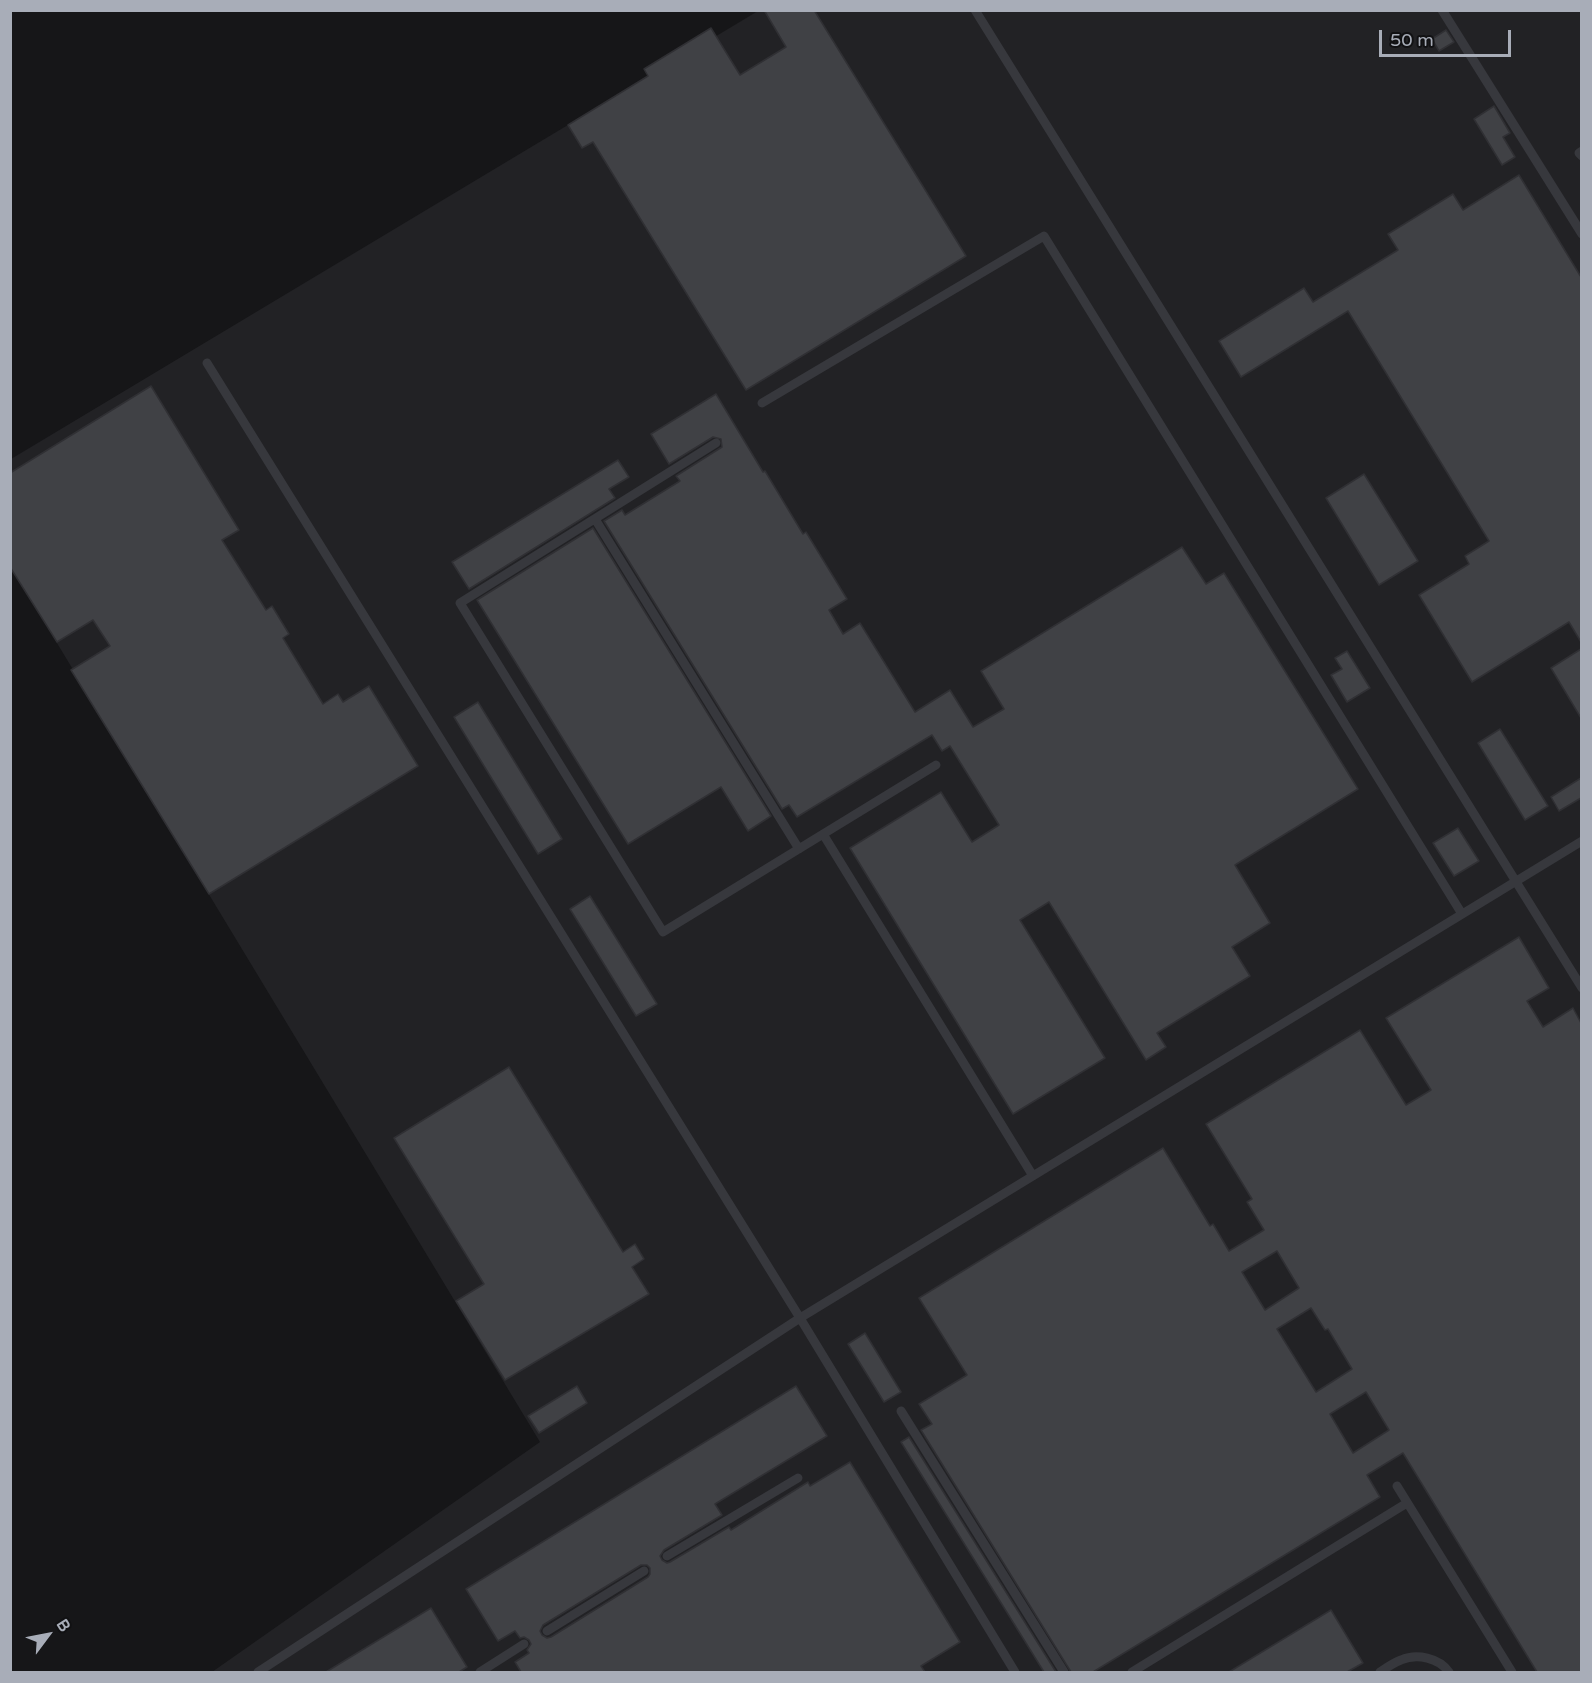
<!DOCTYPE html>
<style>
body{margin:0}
#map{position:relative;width:1592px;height:1683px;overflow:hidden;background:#161618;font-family:"Varela Round",sans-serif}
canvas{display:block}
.frame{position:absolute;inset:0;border:12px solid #a8adb8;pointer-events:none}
.north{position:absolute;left:18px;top:1605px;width:60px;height:60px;-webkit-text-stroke:4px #111113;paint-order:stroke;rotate:58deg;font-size:16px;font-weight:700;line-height:24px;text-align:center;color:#a8adb8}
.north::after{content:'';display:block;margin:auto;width:21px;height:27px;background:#a8adb8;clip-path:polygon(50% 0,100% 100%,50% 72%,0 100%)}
.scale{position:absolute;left:1379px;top:30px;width:132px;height:27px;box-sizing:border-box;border:3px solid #a8adb8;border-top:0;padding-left:8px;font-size:18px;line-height:21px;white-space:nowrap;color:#a8adb8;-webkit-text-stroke:4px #111113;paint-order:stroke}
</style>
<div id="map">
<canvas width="1592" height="1683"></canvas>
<div class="frame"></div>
<div class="north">B</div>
<div class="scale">50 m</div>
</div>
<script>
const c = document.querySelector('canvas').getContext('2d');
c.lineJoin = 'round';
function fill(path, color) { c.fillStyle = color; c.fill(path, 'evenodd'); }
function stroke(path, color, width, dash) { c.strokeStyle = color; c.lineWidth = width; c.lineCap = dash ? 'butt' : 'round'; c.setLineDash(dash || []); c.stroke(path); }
const built = new Path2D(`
 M758,11H1581V1672H212L540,1442L11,567V459Z`);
const building = new Path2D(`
 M764,10H814L966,256L746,390L593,142L582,148L568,125L648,76L644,69L711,28L740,75L786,47Z
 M1446,30L1454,42L1439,51L1432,39Z
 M1494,106L1510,133L1503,137L1515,157L1502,165L1474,119Z
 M1519,175L1581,277V642L1569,622L1472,682L1419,595L1469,564L1465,556L1489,541L1348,311L1241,377L1219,341L1304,288L1313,302L1398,250L1388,234L1453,194L1463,210Z
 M151,386L239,530L222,540L266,610L272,606L289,634L283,638L323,704L338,694L343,702L369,686L418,766L209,894L71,670L110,646L93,620L57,642L10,567V473Z
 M716,394L763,472L765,471L803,534L806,532L847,599L829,610L843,634L860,623L915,712L950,690L973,727L1004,709L981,671L1182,547L1206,584L1224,573L1358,789L1235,865L1270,923L1232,947L1250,976L1157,1033L1166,1047L1146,1060L1049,902L1020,920L1105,1058L1013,1114L850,848L941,792L972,842L999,825L950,746L942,751L932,735L797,817L789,805L782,809L604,521L622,510L625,515L680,481L676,476L722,447L721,439L713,437L669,464L651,434Z
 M618,460L629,477L609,489L615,498L469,589L452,562Z
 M1364,474L1418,561L1379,585L1326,498Z
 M593,528L771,816L748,831L721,787L628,844L477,600Z
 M1581,649V718L1551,668Z
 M1347,651L1370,688L1347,702L1331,675L1342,669L1335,658Z
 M478,702L562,839L538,854L454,717Z
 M1500,729L1548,806L1525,820L1478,743Z
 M1581,778V798L1559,811L1551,797Z
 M1458,828L1479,861L1454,876L1433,843Z
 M590,896L657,1004L636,1016L570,909Z
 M1519,937L1549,988L1527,1001L1543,1027L1573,1008L1581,1023V1672H1537L1403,1453L1367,1475L1380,1497L1093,1672H1071L921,1430L932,1424L919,1404L967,1375L919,1298L1163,1148L1210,1226L1213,1224L1229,1251L1264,1230L1247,1202L1252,1199L1206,1124L1360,1030L1406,1105L1431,1090L1386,1018ZM1277,1251L1299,1288L1265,1310L1242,1272ZM1311,1308L1325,1330L1328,1329L1352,1369L1316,1392L1277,1329ZM1366,1392L1389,1430L1353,1453L1330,1414Z
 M509,1067L623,1252L635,1244L644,1259L632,1267L649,1294L505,1380L456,1301L484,1284L394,1138Z
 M865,1333L901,1392L884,1402L848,1344Z
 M577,1386L587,1403L539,1433L528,1416Z
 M796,1386L827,1436L715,1504L722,1515L664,1550L660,1556L662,1560L667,1563L670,1562L729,1527L731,1530L808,1482L810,1486L850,1462L960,1642L921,1666L925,1672H521L515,1662L529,1653L527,1650L531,1644L529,1640L524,1637L520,1638L515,1631L498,1641L466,1589ZM641,1565H647L650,1568V1574L648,1577L551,1637L547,1638L542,1635L540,1631L543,1625Z
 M909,1437L1056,1672H1044L901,1442Z
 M431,1608L467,1667L459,1672H326Z
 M1331,1610L1363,1663L1347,1672H1229Z`);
const lane = new Path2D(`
 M975,10L1582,988
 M1442,10L1582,234
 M1582,151L1579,153L1582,156
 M207,363L800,1318L1015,1672
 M762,403L1044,236L1462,914
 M716,443L460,603L663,932L936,765
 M595,519L799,849
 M823,834L1033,1176
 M901,1411L1064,1672
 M1397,1486L1512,1672
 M667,1556L798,1478
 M547,1631L644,1571
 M258,1672L800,1318L1582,841
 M480,1672L524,1644
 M1132,1672L1407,1503
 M1380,1672C1386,1668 1393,1663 1401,1660C1417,1653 1439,1658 1449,1672`);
fill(built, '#222225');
fill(building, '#404145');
stroke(building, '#303034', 1.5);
stroke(lane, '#37383d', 9);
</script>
